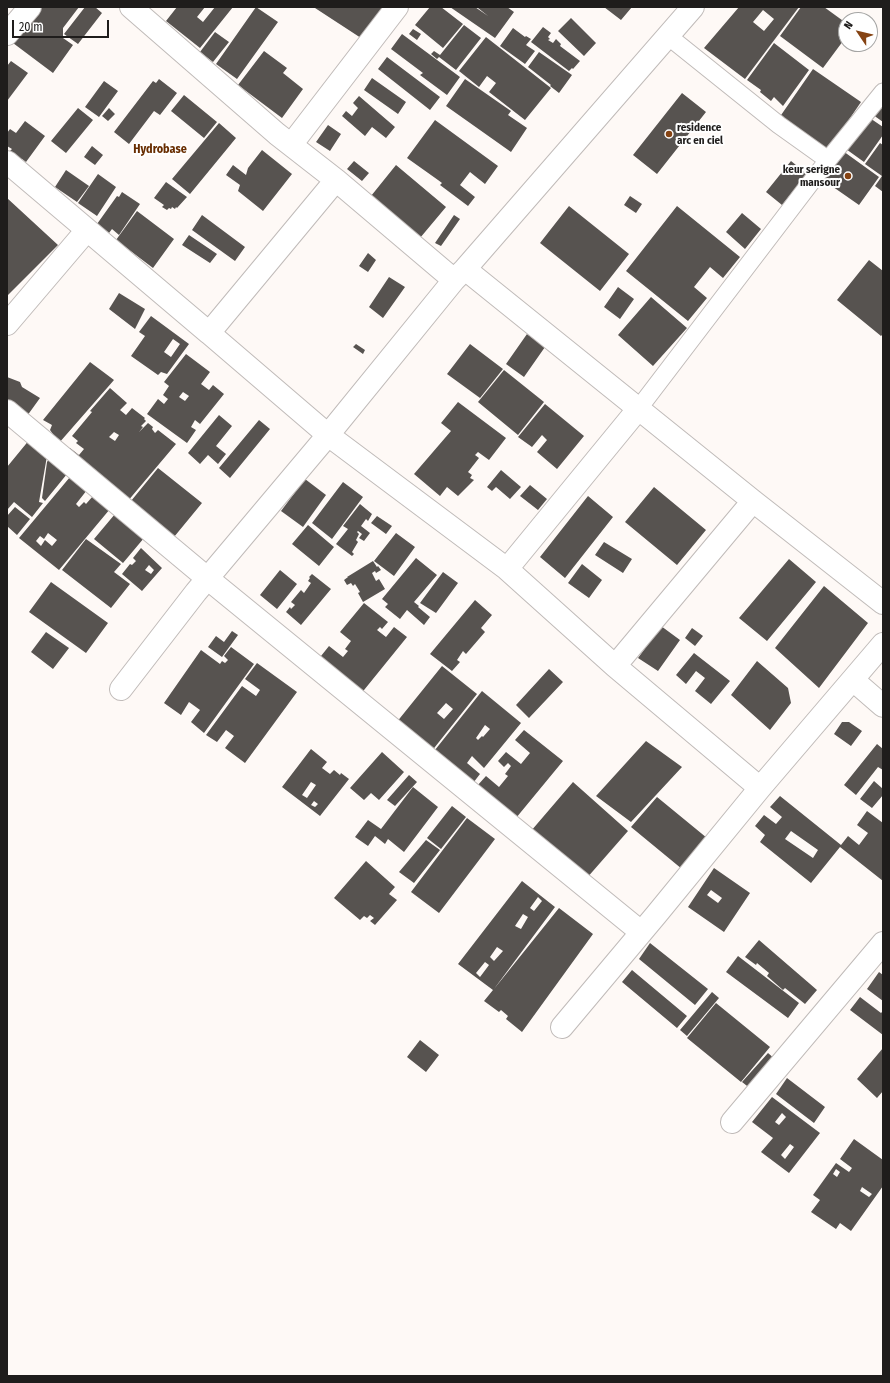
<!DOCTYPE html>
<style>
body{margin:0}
#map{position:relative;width:890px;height:1383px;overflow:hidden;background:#fef9f6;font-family:"Fira Sans Condensed",sans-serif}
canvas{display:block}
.frame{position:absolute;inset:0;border:8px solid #1f1d1c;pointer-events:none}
.north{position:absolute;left:838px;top:12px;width:40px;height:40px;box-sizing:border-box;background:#fff;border:1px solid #a5a5a4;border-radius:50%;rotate:305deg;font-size:11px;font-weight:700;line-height:16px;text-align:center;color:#1f1d1c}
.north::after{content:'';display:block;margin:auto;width:14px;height:18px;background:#854313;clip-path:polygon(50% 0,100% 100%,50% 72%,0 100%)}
.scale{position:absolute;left:12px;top:20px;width:97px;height:18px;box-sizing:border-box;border:2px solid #1f1d1c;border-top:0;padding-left:5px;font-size:12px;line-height:14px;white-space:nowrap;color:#1f1d1c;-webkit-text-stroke:3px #fff;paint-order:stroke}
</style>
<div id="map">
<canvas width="890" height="1383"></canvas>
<div class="frame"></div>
<div class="north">N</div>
<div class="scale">20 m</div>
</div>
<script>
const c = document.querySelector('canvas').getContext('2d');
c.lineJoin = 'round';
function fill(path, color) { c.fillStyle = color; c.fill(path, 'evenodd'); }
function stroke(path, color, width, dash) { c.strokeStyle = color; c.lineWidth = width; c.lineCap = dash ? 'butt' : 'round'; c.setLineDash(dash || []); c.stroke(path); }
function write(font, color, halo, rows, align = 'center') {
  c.font = font + ' "Fira Sans Condensed",sans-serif'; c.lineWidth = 4; c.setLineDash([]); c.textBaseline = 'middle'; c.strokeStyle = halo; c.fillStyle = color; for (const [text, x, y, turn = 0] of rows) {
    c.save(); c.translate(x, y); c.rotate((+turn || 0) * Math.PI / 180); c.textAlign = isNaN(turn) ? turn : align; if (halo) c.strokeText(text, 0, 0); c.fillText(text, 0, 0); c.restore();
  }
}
const building = new Path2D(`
 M41,7H79L63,28V38L73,45L53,73L13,43Z
 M85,7H95L102,13L78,44L64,34Z
 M177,7H205L197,17L203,22L215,7H233L200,48L166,21Z
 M256,7L278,22L237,79L216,64Z
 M316,7H382L383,8L361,38L315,8Z
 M430,7H441L463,24L443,48L415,25Z
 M450,7H475L488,16L478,8L479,7H507L514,12L495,38Z
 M604,7H632L621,20Z
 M739,7H799L745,79L704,48ZM763,10L774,19L764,31L753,22Z
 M801,7H824L846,23V37L823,68L780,36Z
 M571,18L596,43L584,56L558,31Z
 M464,25L481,38L456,70L439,57L437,59L431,54L434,51L440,55Z
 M543,27L551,33L548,37L550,39L548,40L553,43L556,39L561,44L560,46L580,61L573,69L572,68L569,71L531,42Z
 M513,28L525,37L526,36L531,39L526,45L535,51L525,64L500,46Z
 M413,29L421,34L417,40L409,34Z
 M215,32L229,42L213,62L200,52Z
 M402,34L460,77L447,95L420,75L423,73L391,49Z
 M486,37L551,88L525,120L489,92L496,83L487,76L479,87L459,71Z
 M774,43L809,70L783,106L774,97L771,101L760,92L761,90L747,80Z
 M264,51L287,68L283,73L303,89L282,118L238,85Z
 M539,52L572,75L559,93L550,86L551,85L528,67Z
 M387,57L440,97L430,110L378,69Z
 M11,61L28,73L7,101V66Z
 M813,69L861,102L827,152L779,118Z
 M372,78L406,102L398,114L364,90Z
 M159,79L177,93L160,115L154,111L129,144L114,132L153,81L156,83Z
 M465,79L511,111L508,115L527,128L511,152L446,106Z
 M104,81L118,91L99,117L85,107Z
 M682,93L706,112L657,174L633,155Z
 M883,93V122L869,112Z
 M184,95L217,122L204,138L171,111Z
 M359,96L395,127L386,138L372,127L365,136L342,116L346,111L352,116L358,108L353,103Z
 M78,108L93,120L66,153L51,141Z
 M109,108L115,114L108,121L102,116Z
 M861,112L883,127V135L864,162L839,144Z
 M435,120L498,166L485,184L470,172L460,185L475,197L468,206L440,185L442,183L438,180L407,158Z
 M25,121L45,136L26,162L22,159L21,161L10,151L12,149L7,146V133L10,129L16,133Z
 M219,123L236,138L190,194L172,179Z
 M328,125L341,134L330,151L316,142Z
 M880,143L883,145V192L875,186L882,176L865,164Z
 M92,146L103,155L95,165L84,157Z
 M836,146L879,177L859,205L816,175Z
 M262,150L292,174L263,211L238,191L240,185L226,175L233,165L246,175L248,168Z
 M354,161L369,173L362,181L347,169Z
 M791,161L807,174L782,205L766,192Z
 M396,165L446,207L420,238L371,196Z
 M66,170L89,186L77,202L55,187Z
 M98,174L116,187L97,216L78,203Z
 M166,182L187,197L177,208L176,207L175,209L172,207L171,209L169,208L167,210L162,207L164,205L154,198Z
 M122,192L140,204L119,235L112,229L109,233L97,224L117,196L119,197Z
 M630,196L642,204L636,213L624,205Z
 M7,198L58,245L7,296Z
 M569,206L629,254L600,291L540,243Z
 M677,206L740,257L723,278L710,267L694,287L707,298L688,321L626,271Z
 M137,211L174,239L153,268L116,240Z
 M742,213L761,229L745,249L726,232Z
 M202,215L245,247L235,261L192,230Z
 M454,215L460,219L441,246L435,243Z
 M189,235L217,254L210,263L182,245Z
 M368,253L376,260L368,272L359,266Z
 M869,260L883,271V334L881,336L837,300Z
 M389,277L405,287L383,318L369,307Z
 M618,287L634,299L620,319L604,307Z
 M119,293L145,309L135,329L109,309Z
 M651,297L687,328L653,366L618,335Z
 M151,316L189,344L167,374L161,372L158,375L131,356L145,336L139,332ZM173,339L180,344L171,357L164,352Z
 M527,334L545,347L524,377L506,364Z
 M356,344L365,350L363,354L353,347Z
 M470,344L503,369L480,398L447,374Z
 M186,354L210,372L201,384L209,390L213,385L224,394L200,424L195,420L191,427L196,430L187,443L147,414L158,399L164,404L168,399L163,395L169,386L164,382ZM183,392L189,396L185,401L179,397Z
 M90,362L114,380L59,443L50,430L52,425L43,420Z
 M504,370L544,402L518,435L478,402Z
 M7,377L20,382L22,387L40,398L27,416L7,399Z
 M110,388L127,403L120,410L126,415L132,408L145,418L144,419L146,421L141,426L143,427L139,432L148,423L153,427L152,429L155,433L158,430L176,444L127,502L67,452L70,448L79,455L84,449L76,443L78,441L72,436L92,412L90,411ZM114,432L119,435L115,441L109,437Z
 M458,402L506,438L489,460L478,452L475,455L479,458L468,472L472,475L470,478L474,480L458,496L447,487L440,496L414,474L451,431L441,423Z
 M545,404L584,436L557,469L537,452L547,440L542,435L532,447L518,437Z
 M219,415L232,426L216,446L226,454L218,464L208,455L200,464L188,453Z
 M259,420L270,429L230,478L219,468Z
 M30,439L47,456L39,502L43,503L32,517L14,502L7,510V467Z
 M49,459L67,474L45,501L42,498L47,462Z
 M158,468L202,503L174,537L131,501Z
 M501,470L521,487L510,499L496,487L492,491L487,487Z
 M70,477L87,490L76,504L79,507L84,502L86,504L93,496L110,509L59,570L19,538ZM48,533L57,540L52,546L45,540L41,546L36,541L40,536L44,539Z
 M305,479L326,495L303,527L281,511Z
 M343,482L363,497L332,539L312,523Z
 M530,485L547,499L538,510L520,496Z
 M654,487L706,530L677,565L625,522Z
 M588,496L613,517L565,578L540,557Z
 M360,504L372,514L368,521L366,519L361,526L370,533L364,541L359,538L362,534L358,531L357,532L359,534L356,540L358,542L352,552L354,554L352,556L336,544L348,529L343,526Z
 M15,507L30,519L17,535L7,526V516Z
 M115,514L144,538L123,563L94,539Z
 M377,516L392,526L386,534L371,523Z
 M308,525L334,547L319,566L292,544Z
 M396,533L415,547L394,576L374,561Z
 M86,539L121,564L114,572L130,584L111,608L62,570Z
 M604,542L632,559L623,573L595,555Z
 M141,548L162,568L142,591L122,574L130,564L132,565L136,561L133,558ZM149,565L154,570L151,574L145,570Z
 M416,558L437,575L414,602L419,606L418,607L430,617L424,625L407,610L400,619L385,607L388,604L382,599Z
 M789,559L816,582L767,641L739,618Z
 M373,561L377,567L378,566L381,570L376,573L375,571L372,573L376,581L379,579L385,589L363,602L358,593L360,592L355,584L353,586L351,583L347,585L344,580L348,577H347Z
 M582,564L602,580L589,598L568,583Z
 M280,570L297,584L277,609L260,595Z
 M443,572L458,583L436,613L420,603Z
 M312,574L331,589L301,625L286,612L290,607L291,609L295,605L291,602L301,590L304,593L311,583L308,581L310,578L309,577Z
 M51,582L108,623L86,653L29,612Z
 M824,586L868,623L819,688L775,648Z
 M475,600L492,615L481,628L485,632L466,654L463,651L457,660L460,662L452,671L430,654Z
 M364,603L388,622L382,629L380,627L377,630L386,637L394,627L407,637L360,695L317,661L329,646L343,657L348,651L345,649L351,641L340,632Z
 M661,626L680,640L658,671L638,658Z
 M692,628L703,636L695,646L685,638Z
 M232,631L238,635L222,657L208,647L216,636L224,642Z
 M46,632L69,648L53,669L31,652Z
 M231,647L254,664L204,733L191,722L200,710L189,702L181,715L164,703L201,650L220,664L222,661L225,663L228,660L224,656Z
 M694,653L730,681L711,704L695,691L705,678L696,671L686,684L676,675Z
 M757,661L788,688L791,703L770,730L731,695Z
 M257,663L297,692L245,763L225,748L234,736L226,730L217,742L206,735L242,686L256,696L260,690L245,679Z
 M442,666L477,694L431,752L396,723ZM446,703L453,709L444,719L437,713Z
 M549,669L563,682L529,718L516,705Z
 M482,691L521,723L484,768L472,756L467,763L480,774L470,787L431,755ZM485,725L490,729L483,737L482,736L478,740L476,738Z
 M842,722H849L862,731L851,746L834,734Z
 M524,730L563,761L516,818L477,786L486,776L499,787L508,776L505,774L511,766L508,763L504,767L498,761L506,752L521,764L530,753L515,740Z
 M646,741L682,767L631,822L596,796Z
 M877,744L883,749V770L878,767L856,795L844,785Z
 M311,749L327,762L322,768L330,774L334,770L340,775L341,773L349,779L320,816L282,787ZM311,782L316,785L307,798L302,795ZM314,801L318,804L315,807L311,805Z
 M382,752L404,772L379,800L371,793L364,800L350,788Z
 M409,775L417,782L395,806L387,800Z
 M874,781L883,789V795L872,808L860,799Z
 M573,782L628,831L586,879L531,831Z
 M413,787L438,807L404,852L388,839L385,844L375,836L368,846L355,837L368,820L381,829Z
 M780,796L841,845L848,836L859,845L868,833L857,825L867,811L883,823V881L840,847L811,883L760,842L765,835L755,826L764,815L776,824L782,817L770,807ZM791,831L818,850L813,858L785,839Z
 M657,797L707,838L682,869L631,827Z
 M452,806L466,817L441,849L427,838Z
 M467,818L495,839L439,913L411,892Z
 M426,840L440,850L414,883L399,872Z
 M366,861L395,887L389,894L397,900L375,925L370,921L374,918L370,915L367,918L364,916L360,920L334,898Z
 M714,868L750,893L724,932L688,907ZM711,890L722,898L718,903L707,895Z
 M522,881L555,907L494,989L559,908L593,934L522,1032L506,1019L508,1016L501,1010L499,1012L484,1001L493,990L458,964ZM538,897L542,901L534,911L530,908ZM523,914L528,917L521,929L515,926ZM497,947L503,951L494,961L490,957ZM485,962L489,965L480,977L476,973Z
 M759,940L817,990L805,1004L785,988L783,990L767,976L769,973L757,963L756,965L745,957Z
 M650,943L708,989L695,1005L639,959Z
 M738,956L799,1003L788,1018L726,972Z
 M632,970L687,1016L677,1028L622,982Z
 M879,972L883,975V1001L867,989Z
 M712,992L719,998L687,1036L680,1030Z
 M860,997L881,1013L883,1011V1035L850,1010Z
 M716,1003L770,1047L741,1082L687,1038Z
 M420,1040L439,1055L426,1072L407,1057Z
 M883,1048V1091L877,1098L857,1079Z
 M768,1053L776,1060L751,1089L742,1082Z
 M787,1078L825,1107L814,1123L776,1094Z
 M772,1097L820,1133L789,1173L761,1152L773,1138L752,1122ZM782,1113L786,1117L779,1125L775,1122ZM790,1144L794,1147L785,1159L781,1155Z
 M854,1139L883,1160V1186L851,1231L840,1223L836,1229L811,1212L820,1200L813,1195L836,1163L849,1172L852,1168L840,1159ZM836,1169L840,1172L837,1177L833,1174ZM862,1187L872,1194L869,1197L860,1191Z`);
const lane = new Path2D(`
 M668,36L779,125L828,160
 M639,408L828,160L883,92`);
const street = new Path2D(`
 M131,7L277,134L336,180L454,280
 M7,34L30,7
 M291,145L397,7
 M7,162L209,333
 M336,180L209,333L328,435L507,569L615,666L760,788
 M465,269L753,501L883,603
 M7,324L87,230
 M7,411L207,578L641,932
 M507,569L639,408
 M615,666L753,501
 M853,680L883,706
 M121,689L196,592L328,435L454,280L465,269L693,7
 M562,1027L656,915L760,788L883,644
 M732,1122L883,943`);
const markers = [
 [669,134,4,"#854313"],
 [848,176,4,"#854313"]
];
const poiNames = [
 ["residence",677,128],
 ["arc en ciel",677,141],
 ["keur serigne",840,170,"right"],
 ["mansour",840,183,"right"]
];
const neighbourhoodNames = [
 ["Hydrobase",160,150]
];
fill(building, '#575350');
stroke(lane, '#c0bbb9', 19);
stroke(street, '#c0bbb9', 24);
stroke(lane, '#fff', 17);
stroke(street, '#fff', 22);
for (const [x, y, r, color] of markers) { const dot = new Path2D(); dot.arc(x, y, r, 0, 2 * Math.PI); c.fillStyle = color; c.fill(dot); stroke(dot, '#fff', 1.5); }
write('bold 11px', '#1f1d1c', '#fff', poiNames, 'left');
write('bold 12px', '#682d00', '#fff', neighbourhoodNames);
</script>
